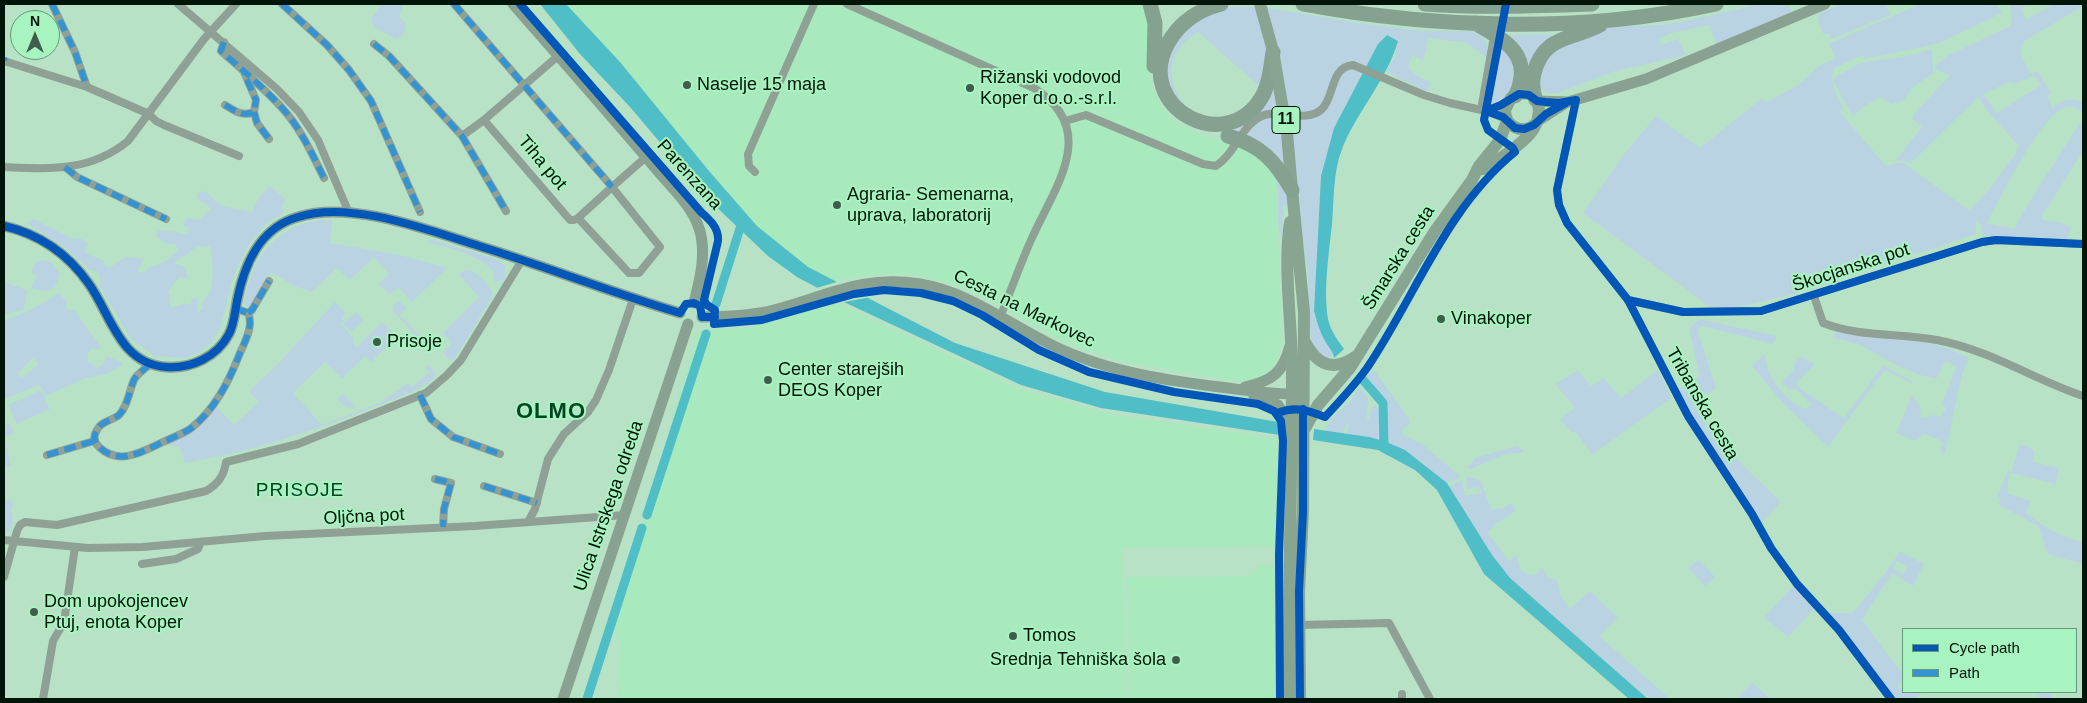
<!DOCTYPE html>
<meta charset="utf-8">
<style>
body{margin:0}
#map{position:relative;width:2087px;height:703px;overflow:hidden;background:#b8e2c6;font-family:Helvetica,sans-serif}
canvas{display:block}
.frame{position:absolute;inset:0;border:5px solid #001407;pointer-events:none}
.legend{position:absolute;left:1902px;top:628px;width:175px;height:65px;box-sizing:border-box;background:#a7f4c0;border:1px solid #649a76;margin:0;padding:6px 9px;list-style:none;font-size:15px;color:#001407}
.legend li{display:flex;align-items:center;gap:10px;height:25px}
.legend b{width:25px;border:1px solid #649a76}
.north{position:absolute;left:10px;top:10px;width:50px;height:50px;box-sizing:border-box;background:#a7f4c0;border:1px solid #649a76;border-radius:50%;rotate:0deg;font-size:14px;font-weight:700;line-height:20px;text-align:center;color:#001407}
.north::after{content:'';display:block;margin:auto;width:18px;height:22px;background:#405c4a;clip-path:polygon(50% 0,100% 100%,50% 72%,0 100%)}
</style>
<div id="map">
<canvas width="2087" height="703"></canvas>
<div class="frame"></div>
<ul class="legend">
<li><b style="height:6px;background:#0057b8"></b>Cycle path</li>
<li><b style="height:6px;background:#3693d1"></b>Path</li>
</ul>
<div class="north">N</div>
</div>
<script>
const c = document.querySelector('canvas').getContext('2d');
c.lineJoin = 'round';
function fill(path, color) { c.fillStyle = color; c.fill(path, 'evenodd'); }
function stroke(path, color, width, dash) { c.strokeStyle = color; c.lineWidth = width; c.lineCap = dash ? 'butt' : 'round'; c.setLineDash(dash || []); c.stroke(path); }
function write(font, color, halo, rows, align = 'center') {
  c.font = font + ' Helvetica,sans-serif'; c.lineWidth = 4; c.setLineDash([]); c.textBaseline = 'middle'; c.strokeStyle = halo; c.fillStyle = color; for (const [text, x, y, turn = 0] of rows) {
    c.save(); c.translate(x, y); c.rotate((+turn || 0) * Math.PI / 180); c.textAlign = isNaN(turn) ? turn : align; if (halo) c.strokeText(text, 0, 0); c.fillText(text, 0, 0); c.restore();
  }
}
const built = new Path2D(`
 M566,4H1144L1147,10L1151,85L1164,111L1177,123L1201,135L1220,140L1257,154L1276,179L1282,337L1278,359L1269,374L1247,382L1229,380L1126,362L1090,352L1056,338L987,298L958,285L908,274H885L853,277L836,281L808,267L757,226L709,171L620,62Z
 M838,303L1019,389L1103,413L1278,439V546L1122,548L1127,699H618L619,644L614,628L698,330L746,328Z
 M1260,565L1277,566L1278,699H1130L1127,577L1249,576Z`);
const green = new Path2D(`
 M382,4H402V7L399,17L406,23C406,32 404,36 396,39L374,27L371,19Z
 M1759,4H1789L1792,12L1717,45L1709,25L1675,32L1658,39L1661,45L1678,39L1686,55L1615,71L1558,93H1549L1541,90C1535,54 1566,38 1597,30C1617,24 1647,27 1669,24C1700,19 1729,11 1759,4Z
 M1842,4H1886L1890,15L1831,39L1829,34H1823L1817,18L1821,13Z
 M1920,4H1997L2002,13L1940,43L1865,59L1863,55L1834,68C1829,83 1835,93 1843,106L1840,112L1886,166L1902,162L1969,210L1987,192L2016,153L2019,146L1989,113L1978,97L1911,163L1905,161L1896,160L1922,127L1913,120V115L1950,75L1939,71L1934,66L1949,55L2010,26L2012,18L2010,4H2028L2021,9L2026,20L2054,4H2083V6L2023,42L2020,52L2030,73L2038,72L2051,93L2047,97L2053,109C2061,98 2071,98 2083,102V113C2079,109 2073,106 2066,107C2042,113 1999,200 1987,223L2014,229L2037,189L2083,119V151L2041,217L2043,220L2060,222L2071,228L2067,239L1983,236L1981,225L1976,220V234L1795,294L1736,307H1710L1583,213L1625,153L1656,116L1700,148L1761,99L1767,102L1800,84L1819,66L1836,58L1829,44ZM2031,77H2035L2041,85L1997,113L1983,94L2010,82L2014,84Z
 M1236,6L1268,8L1370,25L1425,31H1473L1485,39L1488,52L1486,57L1467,43L1428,38L1423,61L1412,55L1408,67L1416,75L1430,82L1428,92L1386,72L1395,56L1398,41L1387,35L1378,44L1334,128L1321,176L1314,311C1318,327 1323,340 1334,353L1328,359L1317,353L1311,341L1308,278L1304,242L1301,237L1299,205H1283L1282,241C1273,220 1284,187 1271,168C1256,145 1234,153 1224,124C1209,115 1193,121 1179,107C1144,72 1177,20 1217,9C1223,7 1230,7 1236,6ZM1198,32L1260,87C1258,96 1252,102 1245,108C1199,148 1135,69 1198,32Z
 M1553,34L1544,42L1529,69L1505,35Z
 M1500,44C1521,65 1523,92 1492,104C1488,83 1500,65 1500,44Z
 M1932,49L1933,73L1912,88L1903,101L1891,104L1880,97L1863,107L1853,117L1832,79L1860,63L1908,56Z
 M270,186L286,200L281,207L285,212L267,223L247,247L233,277L220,329L211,342L200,352L186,358L154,356L131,339L100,287V275L96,271L90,270L64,247L27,223L34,219L69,237L82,239L87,243L85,253L105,261L103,264L109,268L125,257L145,259L138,268L139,272L143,273L151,266C160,267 172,256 179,250L174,244H166L156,235L159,230C169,232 177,230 186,235L189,229L182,224L187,218L199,220L211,209L206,204L197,199L198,193L205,191L222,206L252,212L259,197ZM210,246C212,261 215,276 210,291C208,297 203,298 202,305L204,308L199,312L197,311L198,300L195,297L192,299L191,304H183L170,308V296L168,292L179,277L188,279L185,267L174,263L197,247Z
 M320,220L332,221L330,243L400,255L447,268L412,302L399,288L389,294L378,284L389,274L374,257L350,280L337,268L312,292L294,286L273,273L267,276L251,305L248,307L244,304C251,260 273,227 320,220Z
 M433,240L501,261L505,267V279L496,282L493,277L494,272C477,253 452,249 428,242Z
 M43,260L51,262L60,274L55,287L46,291L31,288L37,276L31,273L34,263Z
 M466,269C477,272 490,284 493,295L454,360L448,359L443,353L452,343L443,333L479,297L459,275Z
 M4,282L27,290L24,309L4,315Z
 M59,293L67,302L66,308L68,310H74L100,346V349H91L88,354V362L97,368L104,363L106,356L122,362V365L106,374L86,378L45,396L40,385L4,399V320C25,314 41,305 59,293ZM33,358L39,364L21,378L18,373Z
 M399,301L407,307L400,315L429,346L434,342L437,347L435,350H429L392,310L394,304Z
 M335,302L346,313L342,318L344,322L341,324L354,339L352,342L357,347L382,322L397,337L371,362L365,356L342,378L325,362L293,393L322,425L379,403L408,383L412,387L429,373L425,368L427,366L429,365L434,370L435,376C421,391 399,397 381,404C318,430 252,451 185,463L180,447L168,444L215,405L234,425L259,402L249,391L274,368Z
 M356,312L364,320L351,332L343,324Z
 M1699,319L1777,336L1773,344L1703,326L1699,328L1698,331L1716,389L1705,395L1694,405C1711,438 1754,475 1781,502L1761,524L1687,412L1678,390L1700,376L1689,329Z
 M1835,332C1879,337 1929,336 1969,358L1962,374L1945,454L1940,451L1943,444L1940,440L1924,434L1915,441L1896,433L1912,395L1921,408L1920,417L1927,418L1931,415L1941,417L1946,408L1942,404L1956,367L1946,361L1936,379L1917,374L1894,364L1859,344L1834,338Z
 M1763,355H1765C1765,375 1786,403 1806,409L1811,404L1795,389H1788L1782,382L1794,370C1794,362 1795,360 1802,357L1815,364L1796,384L1802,390L1844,418L1883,365L1913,382L1910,383L1887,371L1883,372L1828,447L1782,402L1752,366Z
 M1374,370L1409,419V424L1402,430L1403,435L1422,444L1461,477L1447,483C1409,453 1396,441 1347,434L1349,424H1346L1343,434L1326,431L1330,419L1350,402L1359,387L1368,397L1367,421L1369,420L1372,407L1375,405L1380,412L1386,411L1387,407L1364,378Z
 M1578,370L1591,386L1604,378L1621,398L1658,370L1671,398L1592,455L1576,432L1572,433L1560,419L1575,408L1555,384Z
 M41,390L50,409L17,424L8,405Z
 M343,394L355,407L350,408L343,405L337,399Z
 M10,423L14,433L5,437L11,466L4,467V426Z
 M2020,444L2034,450V462L2059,468L2056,484L2011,473L2008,482V494L2031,501L2026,513C2043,526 2062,538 2083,542V564L2048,554L2038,526L1999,505L2000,498L1997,497L2008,470L2011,472Z
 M1517,446L1525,452L1506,454L1471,469L1467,468L1475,458Z
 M1466,477L1478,479L1482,483L1491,510L1504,508L1510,503L1513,504L1512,505L1516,511L1495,524L1488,533L1509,561L1518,554C1516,566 1521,573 1534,576L1542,568L1549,578L1557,580L1560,595L1570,609L1590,591L1618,618L1599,636L1670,699H1649L1515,584L1491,558L1448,487L1462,480L1465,496L1482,493L1479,487L1467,489Z
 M4,499L12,501L13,505L11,510C14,521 14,526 6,534H4Z
 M1900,551L1924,564L1913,586L1892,573L1862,620C1877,637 1887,657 1903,673V681H1901L1898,687L1903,689V692H1922L1916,699H1895L1863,655L1828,613H1853L1889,568ZM1897,561L1907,567L1903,574L1893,568Z
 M1699,560L1715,577L1705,586L1688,568Z
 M1794,586L1815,608L1788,637L1764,617Z
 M1752,683L1771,699H1736Z
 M2035,692H2051L2052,699H2040Z`);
const water = new Path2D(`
 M540,4H566L620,62L709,171L757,226L808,267L955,343L1105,392L1278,422L1280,435L1101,408L1021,385L846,303L797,277L768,256L707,198L630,107L580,54Z
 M1387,35L1398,41C1387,80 1357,111 1342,149C1333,172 1334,200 1332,224C1329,253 1324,284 1327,312C1328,327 1336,338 1344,349L1334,358C1333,350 1327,346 1324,339C1319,330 1317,321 1314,311L1321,176L1334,128L1378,44Z
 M1314,429L1369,437L1384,441L1405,450L1447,483L1492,555L1510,578L1648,699H1629L1484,574L1437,490L1415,470L1378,450L1313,440Z`);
const pier = new Path2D(`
 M840,281L871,297L839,303L813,289Z`);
const canal = new Path2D(`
 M716,304L742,222
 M1363,380L1383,403L1384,448L1389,451
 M647,515L706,334
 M587,699L642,528`);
const street = new Path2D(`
 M52,4L75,52L87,87
 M178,4L277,89L299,112L318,140L349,213
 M282,4L327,45L349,70L371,101L420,212
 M454,4L612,187L646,157
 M847,4L1034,88C1101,130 1054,188 1031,240C1020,265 1011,290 1001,315
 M224,42L221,51C243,70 264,88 283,109C301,129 312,154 324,178
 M374,44L389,56L462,136L506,211
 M4,61L87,87L149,114L156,121L164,125L239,156
 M1576,100L1557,190L1559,205L1567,223L1628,300L1688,416L1752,514L1771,548L1797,584L1839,630L1891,699
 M225,105C235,111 243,117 254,112L256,100L244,72
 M1481,110L1493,42
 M1486,111L1501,105L1509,100
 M254,112L257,123L269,139
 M484,120L570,220H574L578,218L612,187L660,247L639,273H629L578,218
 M1065,121L1086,115L1203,164L1216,166C1236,153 1240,126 1262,116C1280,108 1306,124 1322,109C1335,96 1330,67 1353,65L1424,95L1450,103L1486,111L1506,119
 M462,136L484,120L558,56
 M4,167C50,169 90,172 128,141L204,39L236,4
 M65,167L77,177L166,219
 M755,172L749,166L748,154L814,4
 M1814,296L1823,323C1859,337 1899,333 1937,340C1990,350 2033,379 2083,396
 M1628,300L1683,312L1761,311L1982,242L1996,240L2083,244
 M248,313L252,310L269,281
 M150,364C145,369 137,374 134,380C129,391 128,406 119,415C112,421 101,421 97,430C93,436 94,442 99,447C119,466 142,452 163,442C172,438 182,434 190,429C215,410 229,381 240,353C245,342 254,325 248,313L235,308
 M420,395L431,419L453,437L500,454
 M47,455L94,441
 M435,479L451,483L444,509L443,527
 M484,486L537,503
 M528,522L535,509L548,459L564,434L588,412L596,400L609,370L632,302
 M4,540L88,548L143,547L265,536L475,526L625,515
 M142,564L176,559L198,549L201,542
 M4,577L17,531L20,525L25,522L57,525L206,491C218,484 224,476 226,462L298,444L426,393L447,375L461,360L522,260
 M1298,625L1389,623L1430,699
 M1402,694V699
 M43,699L53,641L64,622L75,547`);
const secondary = new Path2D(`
 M513,4C561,59 610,114 657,170C672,188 692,206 699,228C707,252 700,279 694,303
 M1537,101L1568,102L1646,79L1825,4
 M1539,120L1564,104
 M4,226C39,234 68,254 89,284C111,315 120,364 166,367C191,369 217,357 229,334C234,325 235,311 237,301C244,265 259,228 298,217C350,200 428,230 479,246C547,267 613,293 680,313
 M702,317C723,317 745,316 766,312C822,299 859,274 920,284C968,292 1004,321 1046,342C1099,370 1162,380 1220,387C1244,390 1268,394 1292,394
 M1245,387C1272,381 1283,373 1290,346
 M1254,396L1278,405L1292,428
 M563,699L688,324`);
const primary = new Path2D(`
 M1260,4L1273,51
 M1483,169C1495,163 1528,140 1534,128C1546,107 1535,83 1511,98L1505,110C1505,127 1524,136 1536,123
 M1292,190L1304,312L1303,512L1299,591L1300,699
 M1305,342C1317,365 1333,372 1355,357
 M1304,430L1318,405L1350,368L1435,231L1472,180L1479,166L1500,140L1507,121
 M1289,699C1288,589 1292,480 1292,370C1292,323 1283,268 1290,222`);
const highway = new Path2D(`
 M1150,4L1155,23L1154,66
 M1221,4C1198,10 1180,22 1168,43C1132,108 1230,160 1264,93C1270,80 1271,66 1273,52
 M1303,4C1436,29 1584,33 1716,4
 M1425,4C1481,8 1536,6 1592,4
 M1475,23C1496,35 1525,49 1521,77C1520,85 1519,90 1515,96
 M1536,100C1532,91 1532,82 1534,73C1544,34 1573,40 1600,25`);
const primaryBridge = new Path2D(`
 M1273,51L1287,133L1292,190`);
const highwayBridge = new Path2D(`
 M1228,136C1261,145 1275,161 1292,190`);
const quiet = new Path2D(`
 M52,4L75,52L87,87
 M282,4L327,45L349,70L371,101L420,212
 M454,4L612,187
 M224,42L221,51C243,70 264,88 283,109C301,129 312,154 324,178
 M374,44L389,56L462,136L506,211
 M4,58L5,61
 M225,105C235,111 243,117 254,112L256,100L244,73
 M254,112L257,123L269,139
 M65,167L77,177L166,219
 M248,313L252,310L269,281
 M150,364C145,369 137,374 134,380C129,391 128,406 119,415C112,421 101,421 97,430C93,436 94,442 99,447C119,466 142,452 163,442C172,438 182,434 190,429C215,410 229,381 240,353C245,342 254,325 248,313L235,308
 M420,395L431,419L453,437L500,454
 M47,455L94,441
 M435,479L451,483L444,509L443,527
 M484,486L537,503`);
const cycleway = new Path2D(`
 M520,4L701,212C710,220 719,228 718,241L704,300L707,305L715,310L714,324L762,320L854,294L884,290L921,293L953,301L982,315L1039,350L1089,372L1174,392L1258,404L1274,411L1281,421L1283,441L1279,555L1280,699
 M1486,111L1501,105L1519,94L1529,95L1537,101L1546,102L1559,103L1576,100L1557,190L1559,205L1567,223L1628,300L1688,416L1752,514L1771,548L1797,584L1839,630L1891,699
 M1486,111L1503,117L1515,128L1524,129L1534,125L1546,114L1566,103
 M4,226C39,234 68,254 89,284C111,315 120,364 166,367C191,369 217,357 229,334C234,325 235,311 237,301C244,265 259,228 298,217C350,200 428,230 479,246C547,267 613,293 680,313L686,304L694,303L700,306L702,317H715
 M1628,300L1683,312L1761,311L1982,242L1996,240L2083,244
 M1277,413C1296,406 1307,410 1325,417C1340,401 1354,386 1367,368C1415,297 1446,208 1515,152L1513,148L1488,130L1484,120L1506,4
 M1300,699L1299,591L1303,512V409`);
const markers = [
 [687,85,5,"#405c4a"],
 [970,88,5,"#405c4a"],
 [837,205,5,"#405c4a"],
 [1441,319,5,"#405c4a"],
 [377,342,5,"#405c4a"],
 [768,380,5,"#405c4a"],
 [34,612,5,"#405c4a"],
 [1013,636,5,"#405c4a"],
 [1176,660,5,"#405c4a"]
];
const shields = [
 [1286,120,28]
];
const shieldNames = [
 ["11",1286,120]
];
const poiNames = [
 ["Rižanski vodovod",980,78],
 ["Koper d.o.o.-s.r.l.",980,99],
 ["Naselje 15 maja",697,85],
 ["Agraria- Semenarna,",847,195],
 ["uprava, laboratorij",847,216],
 ["Vinakoper",1451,319],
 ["Prisoje",387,342],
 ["Center starejših",778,370],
 ["DEOS Koper",778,391],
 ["Dom upokojencev",44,602],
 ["Ptuj, enota Koper",44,623],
 ["Tomos",1023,636],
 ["Srednja Tehniška šola",1166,660,"right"]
];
const streetNames = [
 ["Tiha pot",542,163,50],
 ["Parenzana",689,175,48],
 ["Šmarska cesta",1399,258,-58],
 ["Škocjanska pot",1851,268,-18],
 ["Cesta na Markovec",1024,309,26],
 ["Tribanska cesta",1702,404,60],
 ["Ulica Istrskega odreda",609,506,-71],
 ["Oljčna pot",364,517,-3]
];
const neighbourhoodNames = [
 ["PRISOJE",300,491]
];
const districtNames = [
 ["OLMO",551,412]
];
fill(built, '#a8e9bd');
fill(green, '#bad3e3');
fill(water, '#50bec7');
fill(pier, '#b8e2c6');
stroke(canal, '#50bec7', 9);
stroke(street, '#8fa195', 8);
stroke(secondary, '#89a191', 11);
stroke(primary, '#88a592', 12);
stroke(highway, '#85a18f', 15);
stroke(primaryBridge, '#88a592', 12);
stroke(highwayBridge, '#85a18f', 15);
stroke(quiet, '#3693d1', 6, [12, 6]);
stroke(cycleway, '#0057b8', 8);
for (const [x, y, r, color] of markers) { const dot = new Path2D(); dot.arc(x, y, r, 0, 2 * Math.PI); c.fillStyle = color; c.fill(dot); stroke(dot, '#a7f4c0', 2); }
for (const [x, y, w] of shields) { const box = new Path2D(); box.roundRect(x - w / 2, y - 13.5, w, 27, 4); c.fillStyle = '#a7f4c0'; c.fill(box); stroke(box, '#001407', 1); }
write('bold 16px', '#001407', null, shieldNames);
write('18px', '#001407', '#a7f4c0', poiNames, 'left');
write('18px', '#001407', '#a7f4c0', streetNames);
c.letterSpacing = '1px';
write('19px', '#024322', '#a7f4c0', neighbourhoodNames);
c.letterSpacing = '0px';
c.letterSpacing = '1px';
write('bold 22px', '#024322', '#a7f4c0', districtNames);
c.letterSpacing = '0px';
</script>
